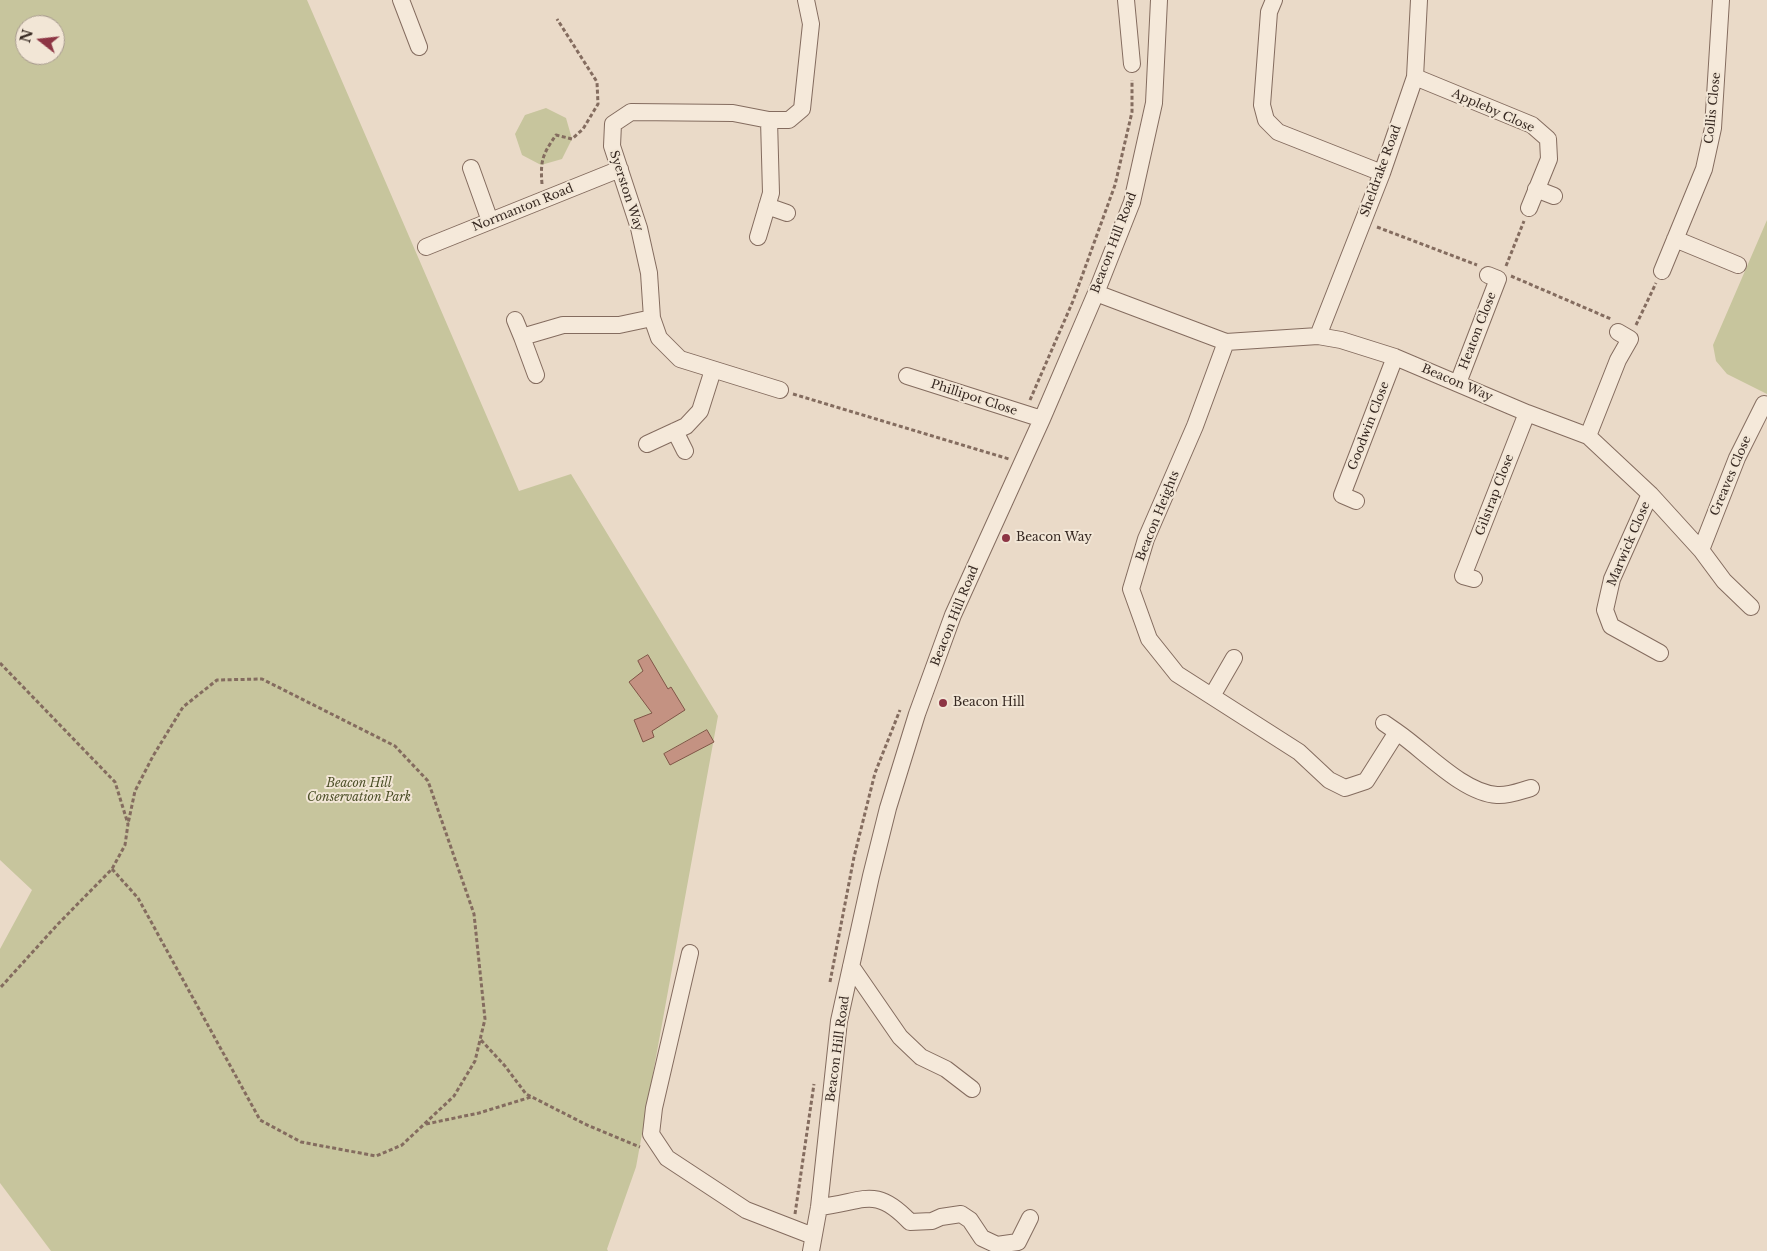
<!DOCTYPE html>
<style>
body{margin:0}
#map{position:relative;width:1767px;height:1251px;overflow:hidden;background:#eadac8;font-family:"Libre Baskerville",serif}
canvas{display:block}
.north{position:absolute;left:15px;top:15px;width:50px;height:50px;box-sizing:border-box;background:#f2e6d6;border:1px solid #a79a8e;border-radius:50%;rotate:286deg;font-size:14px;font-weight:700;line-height:20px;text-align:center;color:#362821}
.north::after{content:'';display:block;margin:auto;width:18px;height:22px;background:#8d3544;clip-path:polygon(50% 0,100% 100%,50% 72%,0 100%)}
</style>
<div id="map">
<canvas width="1767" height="1251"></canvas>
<div class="north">N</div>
</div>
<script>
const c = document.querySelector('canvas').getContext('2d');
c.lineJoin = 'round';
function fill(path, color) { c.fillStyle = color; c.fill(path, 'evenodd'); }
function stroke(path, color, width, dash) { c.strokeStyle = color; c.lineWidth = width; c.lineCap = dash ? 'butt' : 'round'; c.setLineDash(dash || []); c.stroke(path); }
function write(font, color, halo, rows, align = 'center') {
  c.font = font + ' "Libre Baskerville",serif'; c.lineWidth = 4; c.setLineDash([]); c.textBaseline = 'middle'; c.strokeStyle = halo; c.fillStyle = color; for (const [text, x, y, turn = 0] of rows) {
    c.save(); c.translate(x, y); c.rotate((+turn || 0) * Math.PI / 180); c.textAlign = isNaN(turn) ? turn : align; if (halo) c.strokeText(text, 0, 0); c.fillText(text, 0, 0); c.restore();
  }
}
const green = new Path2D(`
 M0,0H307L519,491L571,474L718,716L636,1167L607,1249L608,1251H51L0,1183V949L32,890L0,860ZM25,25H55V55H25Z
 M546,108L566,118L572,139L562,159L541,165L522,155L515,134L525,115Z
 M1767,220V394L1727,374L1716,361L1713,345Z`);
const building = new Path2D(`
 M648,655L668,689L671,687L685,710L652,731L654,737L643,742L634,720L652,713L629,682L643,671L638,661Z
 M707,730L714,742L670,765L664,754Z`);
const path = new Path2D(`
 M542,184C540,160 543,154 556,135L572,139L583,129L598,104L597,82L557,19
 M1377,227L1477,265
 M1506,266L1524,221
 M1511,276L1611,319
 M1636,325L1656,283
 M793,394L1009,459
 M1030,400L1073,301L1115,185L1132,112V80
 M0,663L115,782L128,824L125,845L112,869L58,924L0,988
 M112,869L138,898L260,1120L301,1142L376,1156L402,1145L454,1096L475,1061L485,1019L474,914L428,781L395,746L262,679L217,680L183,707L153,756L135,791L128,824
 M830,982L854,857L875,773L900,710
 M481,1040L505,1066L526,1094L587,1125L640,1147
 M426,1124L479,1113L531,1097
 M795,1214L814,1084`);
const minor = new Path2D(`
 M401,0L419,47
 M1126,0L1132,64
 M1274,0L1269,12L1262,105L1266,120L1278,132L1382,173
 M1415,77L1532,125L1548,139L1549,159L1529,208
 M471,168L490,221
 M1536,189L1554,196
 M767,206L787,213
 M758,237L771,193L769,120
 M1675,239L1738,265
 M426,247L620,169
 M1662,271L1704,169L1713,128L1721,0
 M1096,293L1226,342L1318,336L1341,340L1395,357L1527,413L1588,436L1650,494L1701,550L1724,581L1751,607
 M515,320L522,337
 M1318,336L1382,173L1415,77L1419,0
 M1226,342L1195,426L1146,539L1131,589L1149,639L1177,674L1299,752L1329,780L1345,788L1366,781L1397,732L1384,723
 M536,375L522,337L563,325H619L652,318
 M907,376L1042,419
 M1458,383L1498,279L1488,275
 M780,390L680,359L659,338L652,318L649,273L639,228L612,146L613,124L631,112L733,113L769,120H789L802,109L811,24L806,0
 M675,431L685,451
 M1588,436L1618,360L1630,339L1618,332
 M647,444L686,426L700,411L713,370
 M1650,494L1612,579L1605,610L1611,626L1660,653
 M1356,501L1342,495L1395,357
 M1701,550L1737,458L1764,404
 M1474,579L1463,576L1527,413
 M1212,696L1234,658
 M1397,732C1425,751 1463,793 1497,795C1509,796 1520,791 1531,788
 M690,953L654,1108L651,1134L667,1158L746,1210L813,1236
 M851,966L900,1037L921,1057L946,1069L972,1089
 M819,1207C863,1203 874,1184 910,1222L932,1221L941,1217L961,1214L970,1220L982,1238L997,1245L1018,1242L1030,1218
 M811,1251L819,1207L839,1021L871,876L888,808L917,714L953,615L1042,419L1096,293L1132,202L1154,103L1159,0`);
const markers = [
 [1006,538,5,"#8d3544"],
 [943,703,5,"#8d3544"]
];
const streetNames = [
 ["Collis Close",1713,108,-84],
 ["Appleby Close",1493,111,24],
 ["Sheldrake Road",1381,171,-70],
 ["Syerston Way",626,191,72],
 ["Normanton Road",523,208,-22],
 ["Beacon Hill Road",1114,243,-69],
 ["Heaton Close",1478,331,-69],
 ["Beacon Way",1457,383,23],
 ["Phillipot Close",974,398,18],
 ["Goodwin Close",1369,426,-69],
 ["Greaves Close",1731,476,-67],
 ["Gilstrap Close",1495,495,-69],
 ["Beacon Heights",1158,516,-68],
 ["Marwick Close",1629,544,-67],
 ["Beacon Hill Road",955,616,-68],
 ["Beacon Hill Road",838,1049,-82]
];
const poiNames = [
 ["Beacon Way",1016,538],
 ["Beacon Hill",953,703]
];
const parkNames = [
 ["Beacon Hill",359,784],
 ["Conservation Park",359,798]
];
fill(green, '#c7c59d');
fill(building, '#c49282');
stroke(building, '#805547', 1);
stroke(minor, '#846c5f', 18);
stroke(path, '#846c5f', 3, [4, 2.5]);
stroke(minor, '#f5e9da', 16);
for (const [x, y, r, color] of markers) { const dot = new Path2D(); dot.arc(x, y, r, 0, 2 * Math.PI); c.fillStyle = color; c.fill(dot); stroke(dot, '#f2e6d6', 2); }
write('12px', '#362821', '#f2e6d6', streetNames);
write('12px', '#362821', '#f2e6d6', poiNames, 'left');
write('italic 12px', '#4d5029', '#f2e6d6', parkNames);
</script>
